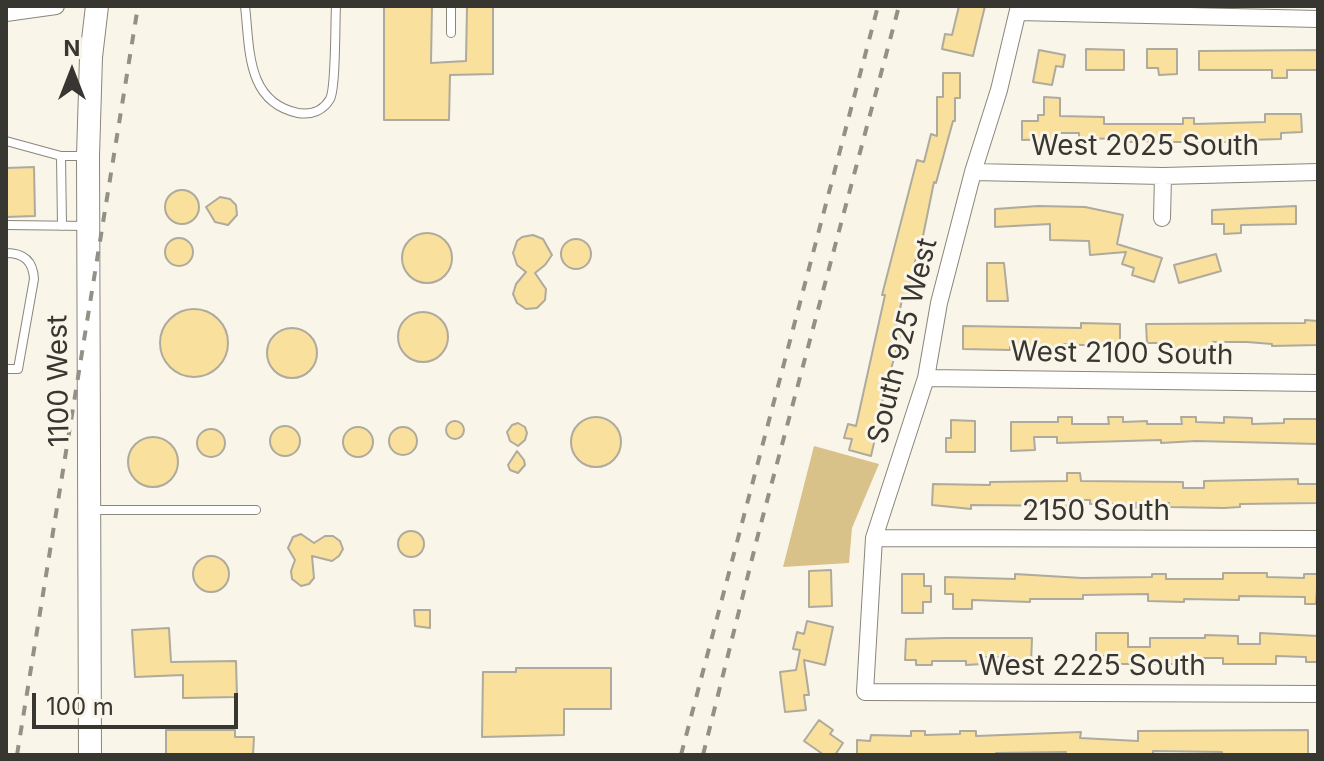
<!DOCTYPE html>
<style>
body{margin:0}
#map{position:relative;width:1324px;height:761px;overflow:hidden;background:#faf5e9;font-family:Inter,sans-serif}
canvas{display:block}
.frame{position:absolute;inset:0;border:8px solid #383631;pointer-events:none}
.north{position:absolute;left:32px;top:32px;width:80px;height:80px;-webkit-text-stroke:6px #faf5e9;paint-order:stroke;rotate:0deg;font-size:22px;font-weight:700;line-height:32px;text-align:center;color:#383631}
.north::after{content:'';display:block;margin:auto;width:28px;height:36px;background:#383631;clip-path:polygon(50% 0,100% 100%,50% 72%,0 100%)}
.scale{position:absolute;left:32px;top:693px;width:206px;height:36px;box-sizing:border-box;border:4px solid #383631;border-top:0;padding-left:10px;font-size:24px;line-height:28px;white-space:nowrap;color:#383631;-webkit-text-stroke:6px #faf5e9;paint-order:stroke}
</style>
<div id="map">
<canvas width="1324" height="761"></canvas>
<div class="frame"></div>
<div class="north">N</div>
<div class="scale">100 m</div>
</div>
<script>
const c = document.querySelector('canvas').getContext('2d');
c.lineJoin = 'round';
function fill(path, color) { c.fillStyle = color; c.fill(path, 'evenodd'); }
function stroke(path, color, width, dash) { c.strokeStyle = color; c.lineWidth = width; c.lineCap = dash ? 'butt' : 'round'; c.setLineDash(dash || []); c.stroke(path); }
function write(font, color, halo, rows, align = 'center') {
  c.font = font + ' Inter,sans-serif'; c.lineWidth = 6; c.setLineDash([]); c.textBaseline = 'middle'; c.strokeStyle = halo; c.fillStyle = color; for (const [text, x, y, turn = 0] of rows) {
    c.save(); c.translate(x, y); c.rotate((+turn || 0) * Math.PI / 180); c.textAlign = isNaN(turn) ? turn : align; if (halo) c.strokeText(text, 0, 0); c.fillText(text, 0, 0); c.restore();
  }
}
const green = new Path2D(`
 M814,446L879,464L852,528L849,563L783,567Z`);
const building = new Path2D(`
 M384,6H432L431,63L466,61L467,6H493V74L450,75L449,120H384Z
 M959,6H985L973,56L942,49L945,34L952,35Z
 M1086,49L1124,50V70H1086Z
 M1147,49H1177V74L1159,75L1158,68H1147Z
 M1039,50L1065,55L1063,67L1056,66L1052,85L1033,82Z
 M1318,50V70H1287V78H1272V70H1199V51Z
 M943,73H960V98H955V121H953L936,183L934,182L922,241H920L906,300H902L895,332L901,333L878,417H880L871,456L849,450L852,439L844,438L848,424L856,426L885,295H882L917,160L924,162L931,134L937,136V97H943Z
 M1044,97L1060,98V116L1104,117V124H1183V118H1194V124L1265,122V114H1301L1302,132L1281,133V139L1249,140V142H1116V139L1079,138V133H1055V139L1022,140V121H1038V115H1044Z
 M34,167L35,216L6,217V168Z
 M165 207a17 17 0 1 1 34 0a17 17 0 1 1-34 0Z
 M220,197L230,199L236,205L237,215L228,225L215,222L206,207Z
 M1038,206L1085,207L1123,215L1117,244L1162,258L1154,282L1132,275L1134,268L1122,264L1126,252L1090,255L1089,241L1050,240V224L995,227V209Z
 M1296,206V224L1241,225V233L1224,234V224H1212V210Z
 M402 258a25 25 0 1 1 50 0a25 25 0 1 1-50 0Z
 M533,235L543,239L552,255L545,265L535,273L546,289L545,300L537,308L526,309L517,303L513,294L516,284L526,272L517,265L513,253L517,241L522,237Z
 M165 252a14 14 0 1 1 28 0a14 14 0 1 1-28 0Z
 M561 254a15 15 0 1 1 30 0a15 15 0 1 1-30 0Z
 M1216,254L1221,271L1179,283L1174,265Z
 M987,263H1004L1008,301H987Z
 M160 343a34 34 0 1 1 68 0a34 34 0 1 1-68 0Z
 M398 337a25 25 0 1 1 50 0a25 25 0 1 1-50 0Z
 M1305,320L1318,321V345L1272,346V344L1247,342H1213V350H1197L1167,349V343H1147L1146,324L1305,323Z
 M1081,323L1120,324V347L1063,344V351L1010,347V350L963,349V326L1081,328Z
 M267 353a25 25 0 1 1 50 0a25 25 0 1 1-50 0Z
 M571 442a25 25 0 1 1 50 0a25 25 0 1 1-50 0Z
 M1058,417H1072V424H1109L1108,417H1123V422L1147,421V424H1182L1181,417H1196V422L1224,423V417L1252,418V424L1284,423V419H1318V444L1196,441L1161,443V440L1057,443V437H1034L1035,450L1011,451V422H1058Z
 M951,420L975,421V452H946V438H951Z
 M446 430a9 9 0 1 1 18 0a9 9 0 1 1-18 0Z
 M518,423L525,427L527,433L525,440L518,446L510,441L507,432L512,425Z
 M270 441a15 15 0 1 1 30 0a15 15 0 1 1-30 0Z
 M343 442a15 15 0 1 1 30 0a15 15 0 1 1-30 0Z
 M389 441a14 14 0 1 1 28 0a14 14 0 1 1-28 0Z
 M197 443a14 14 0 1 1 28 0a14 14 0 1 1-28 0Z
 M128 462a25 25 0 1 1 50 0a25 25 0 1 1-50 0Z
 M517,451L524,460L525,465L518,473L510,470L508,465Z
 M1067,473H1080L1081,481L1183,482V488H1204V481L1298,479V484H1318V503L1240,504V507L1224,508L1168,507L1169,503H1136V508L1113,507V504H1090V500H1069V506L971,505V509L932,505L933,484L990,485V482L1067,481Z
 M398 544a13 13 0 1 1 26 0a13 13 0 1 1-26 0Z
 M301,534L314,543L325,536H333L340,541L343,549L339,556L332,561L312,556L314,578L309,584L301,586L292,579L291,571L295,560L288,548L293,537Z
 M193 574a18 18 0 1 1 36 0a18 18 0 1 1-36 0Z
 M831,570L832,606L809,607V571Z
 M1223,573H1267V577L1304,578V574H1318L1316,604H1305V597L1239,596V600L1184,599V602L1148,601V594L1083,595V599H1030V602L972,600V609H953V594H945V577L1015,579V574L1082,578L1152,577V574H1166V579H1223Z
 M902,574H924V586H931V602H923V613H902Z
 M414,610H430V628L415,626Z
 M807,621L833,627L825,665L804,660L809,695H804L806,710L785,712L780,672L796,670L800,650L793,649L797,632L804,634Z
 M169,628L171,662L236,661L237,697L183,698V675L135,677L132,630Z
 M1096,633H1128V647H1150V638H1205V635L1238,636V644H1260V633L1318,636V662H1306V657L1276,656V664H1223V658H1191V664H1114V656H1096Z
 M945,638H1032L1031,664H1014L1015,657H982V664L966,665V661H932V665H916V660H905L906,639Z
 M516,668H611V709H564V735L482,737L483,672H516Z
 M819,720L833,730L830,734L843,743L835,755H824L804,741Z
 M166,730H235V737H254L253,755H166Z
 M1308,730V755H1222V752L1153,751V755H1066V752L996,753V755H857V740L870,741L871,735L911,736V731H925V735L960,734V731H976V736L1081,732L1080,738L1138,741V731Z`);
const lane = new Path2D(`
 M245,6C250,49 246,102 298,113C311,115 323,111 330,99C336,88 335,23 336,6
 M451,6V33
 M6,141L61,156H87
 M61,156L62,226
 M6,225L88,226
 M6,253C24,253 33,261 34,279L18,369H6
 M91,510H256`);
const street = new Path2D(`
 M1019,6L999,90L973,172L939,303L926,378L874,538L865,692L1318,694
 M1018,12L1318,19
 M6,13L56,6
 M973,172L1163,176L1318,172
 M1162,218L1163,176
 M926,378L1318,383
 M874,538L1318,539`);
const secondary = new Path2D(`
 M90,755L88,156L91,57L97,6`);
const rail = new Path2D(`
 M17,755L138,6
 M681,755L878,6
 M703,755L759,531L899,6`);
const streetNames = [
 ["West 2025 South",1145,147],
 ["South 925 West",903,341,-76],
 ["West 2100 South",1122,354,1],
 ["1100 West",59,381,-91],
 ["2150 South",1096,512],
 ["West 2225 South",1092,667]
];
fill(green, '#d8c28a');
fill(building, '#f9e09d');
stroke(building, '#aeaa9e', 2);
stroke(lane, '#8b867c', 10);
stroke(street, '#8b867c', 18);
stroke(secondary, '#8b867c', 24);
stroke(lane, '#fff', 8);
stroke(street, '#fff', 16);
stroke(secondary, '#fff', 22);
stroke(rail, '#939088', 4, [10, 10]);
write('28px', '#383631', '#faf5e9', streetNames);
</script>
